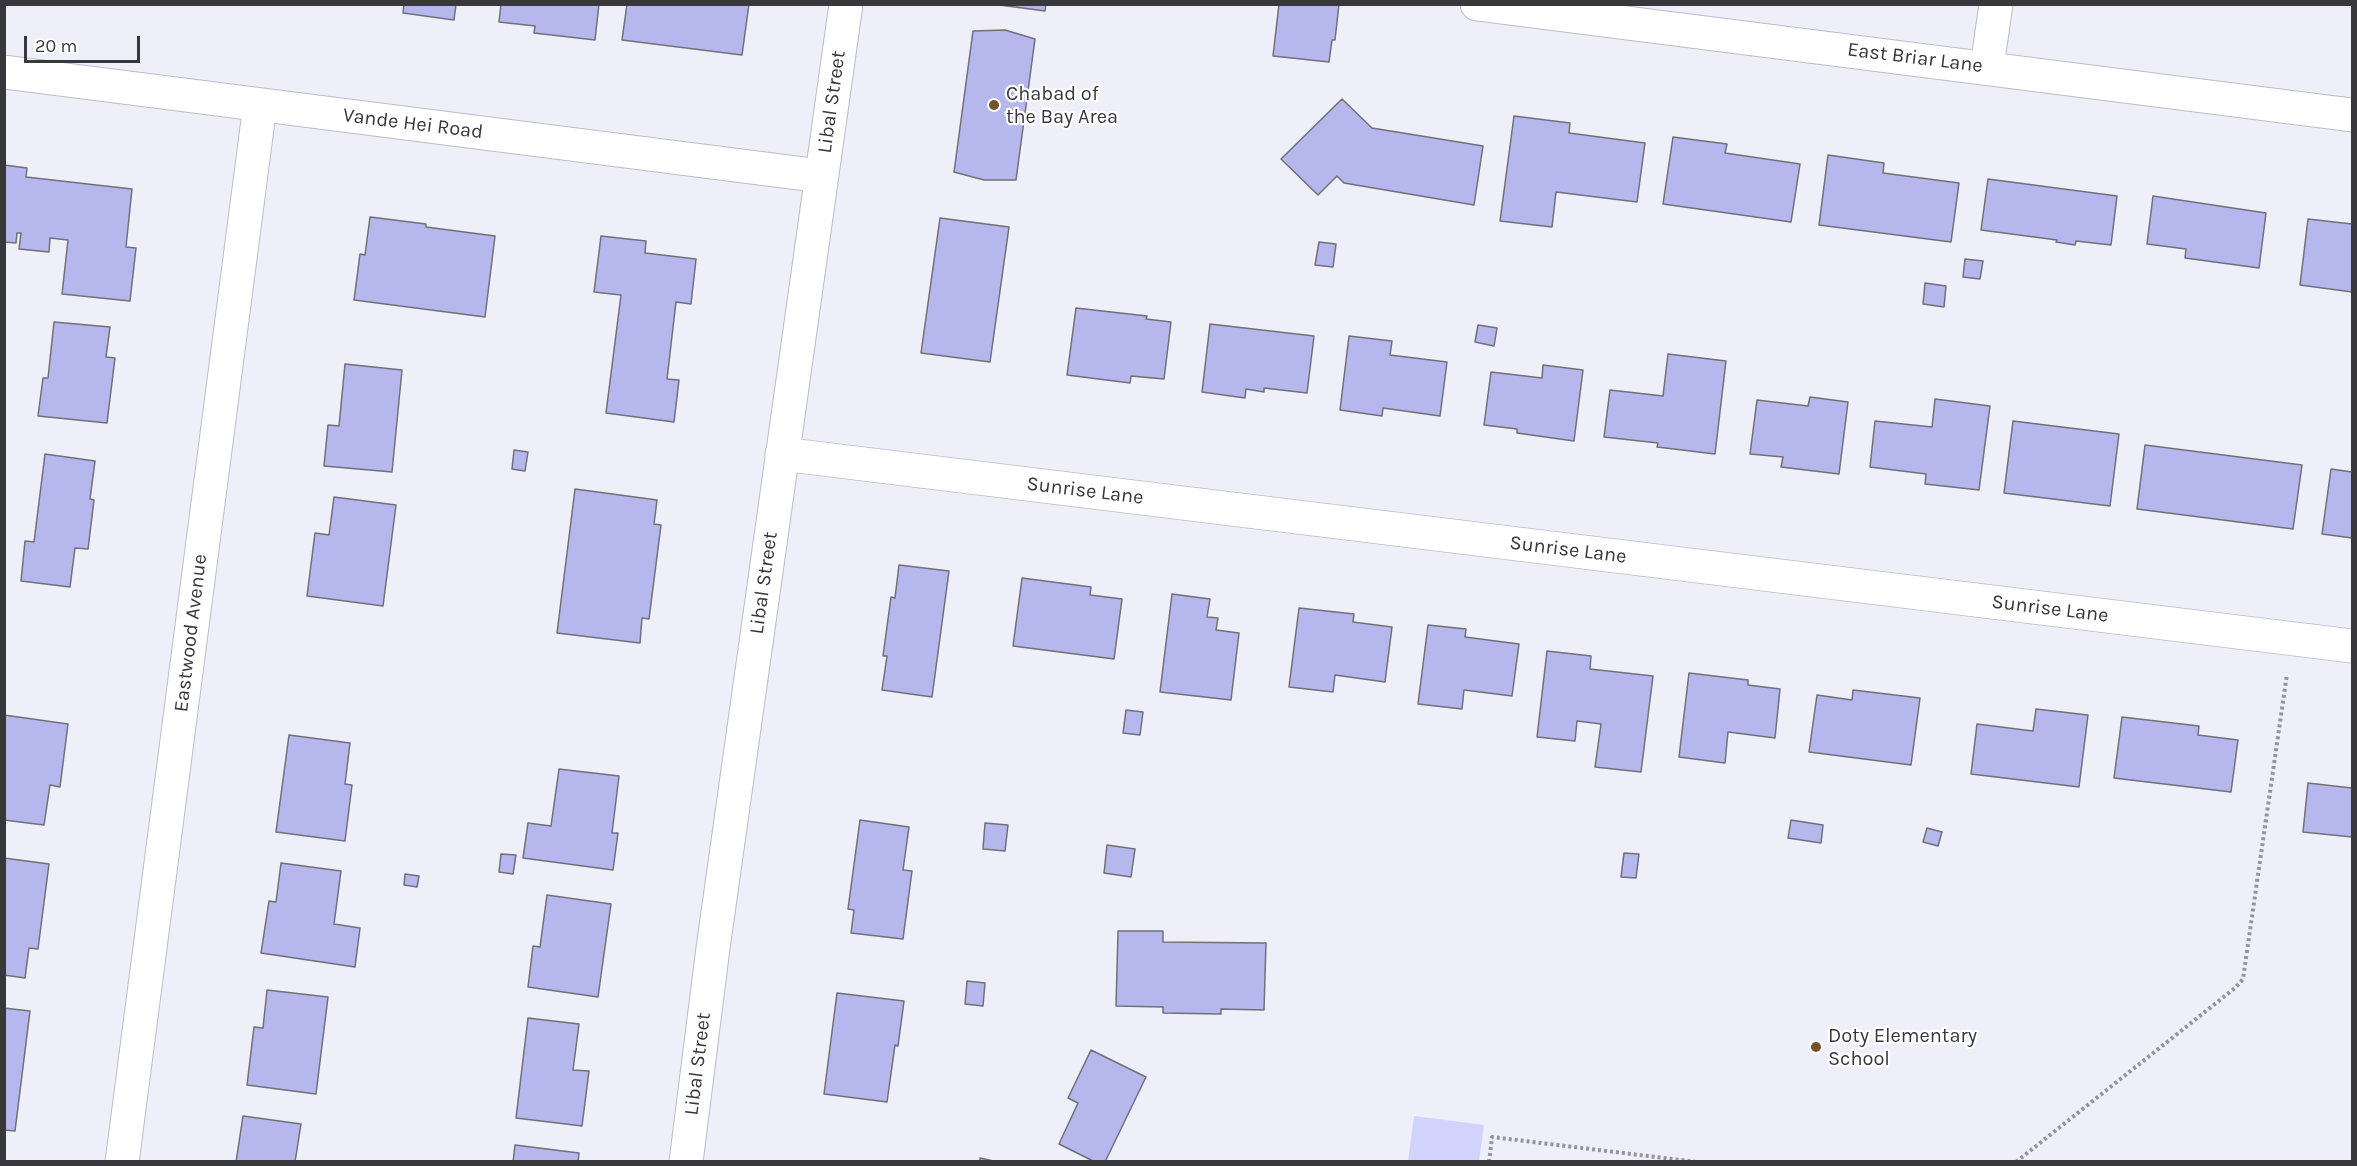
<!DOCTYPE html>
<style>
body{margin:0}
#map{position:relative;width:2357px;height:1166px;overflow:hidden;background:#eeeff9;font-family:Karla,sans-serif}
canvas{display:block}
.frame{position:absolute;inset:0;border:6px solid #38383c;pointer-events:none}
.scale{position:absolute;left:24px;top:36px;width:116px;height:27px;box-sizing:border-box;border:3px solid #38383c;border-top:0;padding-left:8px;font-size:18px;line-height:21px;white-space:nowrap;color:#38383c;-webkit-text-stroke:4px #fff;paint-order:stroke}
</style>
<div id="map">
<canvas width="2357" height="1166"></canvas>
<div class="frame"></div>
<div class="scale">20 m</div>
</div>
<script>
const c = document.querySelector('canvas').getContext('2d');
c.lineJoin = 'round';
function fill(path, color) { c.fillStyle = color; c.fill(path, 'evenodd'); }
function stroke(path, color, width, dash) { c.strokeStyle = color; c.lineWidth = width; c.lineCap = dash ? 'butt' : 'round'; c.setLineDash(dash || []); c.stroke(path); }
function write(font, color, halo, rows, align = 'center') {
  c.font = font + ' Karla,sans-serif'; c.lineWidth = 4.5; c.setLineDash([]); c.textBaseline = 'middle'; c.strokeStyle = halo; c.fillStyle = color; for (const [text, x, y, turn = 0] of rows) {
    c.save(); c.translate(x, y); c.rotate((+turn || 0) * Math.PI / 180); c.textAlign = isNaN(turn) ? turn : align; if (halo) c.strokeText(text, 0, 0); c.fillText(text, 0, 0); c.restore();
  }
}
const green = new Path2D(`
 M1414,1116L1484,1125L1479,1161H1408Z`);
const building = new Path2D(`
 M404,4H456L454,20L403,13Z
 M501,4H599L595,40L534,33L535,26L499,22Z
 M627,4H749L742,55L622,40Z
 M992,4H1046L1045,11Z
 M1279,4H1339L1335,40H1332L1329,62L1273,56Z
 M1005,30L1035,39L1016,180H984L954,172L973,31Z
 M1342,99L1372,128L1483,146L1474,205L1344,183L1337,176L1318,195L1281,159Z
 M1514,116L1570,123L1569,133L1645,143L1637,202L1556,192L1552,227L1500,221Z
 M1673,137L1727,144L1725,153L1800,164L1791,222L1663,204Z
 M1828,155L1884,163L1883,173L1959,183L1951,242L1819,225Z
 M4,165L27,168L26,177L132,189L126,247L136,248L130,301L62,294L68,240L50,238L49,252L19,249L21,233H17L16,243L4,242Z
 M1988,179L2117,196L2111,245L2076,241L2075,245L2056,242L2057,240L1981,230Z
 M2153,196L2266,213L2259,268L2185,258L2186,249L2147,244Z
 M370,217L426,224V227L495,236L485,317L354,300L360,254L365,255Z
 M940,218L1009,227L990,362L921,353Z
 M2308,219L2352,224V292L2300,285Z
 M601,236L646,241L645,253L696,259L691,304L676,302L667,379L679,380L674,422L606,413L621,295L594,292Z
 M1319,242L1336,244L1333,267L1315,265Z
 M1965,259L1983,261L1980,279L1963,277Z
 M1925,283L1946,286L1944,307L1923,304Z
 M1076,308L1147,316L1146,319L1171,322L1164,379L1131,376L1130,383L1067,375Z
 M54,322L110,327L106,357L115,358L107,423L38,416L43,378H48Z
 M1210,324L1314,336L1307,393L1264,388V392L1246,389L1245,398L1202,392Z
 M1478,325L1497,328L1494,346L1475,342Z
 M1349,336L1392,341L1390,355L1447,362L1440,416L1383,408L1382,416L1340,410Z
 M1668,354L1726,361L1715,454L1657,447L1658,443L1604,437L1610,390L1663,396Z
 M345,364L402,370L392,472L324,466L328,425L339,426Z
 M1543,365L1583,370L1574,441L1517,433V429L1484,425L1491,372L1542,378Z
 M1810,397L1848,402L1839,474L1781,467L1783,457L1750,454L1757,400L1808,406Z
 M1935,399L1990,406L1979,490L1925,484L1926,474L1870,467L1875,421L1932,427Z
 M2013,421L2119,434L2110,506L2004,493Z
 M2145,445L2302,465L2293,529L2137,509Z
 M514,450L528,452L525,471L512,469Z
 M45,454L95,461L90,499L94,500L88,549L75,548L70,587L21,581L25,541L34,542Z
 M2331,469L2352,472V538L2322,534Z
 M575,489L657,500L654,524L661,525L649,619L642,618L640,643L557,633Z
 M334,497L396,505L383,606L307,596L315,533L329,535Z
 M899,565L949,571L932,697L882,690L887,656H883L891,597L895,598Z
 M1022,578L1091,587L1090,595L1122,599L1114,659L1013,646Z
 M1172,594L1210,599L1207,617L1218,618L1216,630L1239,633L1231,700L1160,692Z
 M1299,608L1354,614L1353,622L1392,627L1385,682L1335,675L1333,692L1289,687Z
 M1428,625L1466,629L1465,637L1519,644L1512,696L1464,690L1462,709L1418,704Z
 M1547,651L1591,656L1590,669L1653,676L1641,772L1595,767L1601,724L1577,721L1575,741L1537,737Z
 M1689,673L1748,680V685L1780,689L1775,738L1728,732L1725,763L1679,757Z
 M1853,690L1920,698L1911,765L1809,752L1817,695L1852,700Z
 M2036,709L2088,715L2079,787L1971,774L1977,724L2033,731Z
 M1126,710L1143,712L1140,735L1123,733Z
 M4,715L68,724L60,787L50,785L44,825L4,820Z
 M2122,717L2199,726L2198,735L2238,740L2231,792L2114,778Z
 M289,735L350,743L345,784L352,785L345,841L276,832Z
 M559,769L619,776L612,833H618L613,870L523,858L528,823L551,826Z
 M2308,783L2352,788V837L2303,832Z
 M860,820L909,827L903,870L912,871L903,939L851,933L854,910L848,909Z
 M1791,820L1823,825L1821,843L1788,838Z
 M985,823L1008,825L1005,851L983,849Z
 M1927,828L1942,832L1938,846L1923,842Z
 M1107,845L1135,849L1131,877L1104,873Z
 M1624,853L1639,854L1636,878L1621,877Z
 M501,854L516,855L513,874L499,872Z
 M4,858L49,864L38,949L29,948L25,978L4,975Z
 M281,863L341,871L334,924L360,928L355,967L261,953L269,901L276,902Z
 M405,874L419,876L417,887L404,885Z
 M547,895L611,904L598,997L528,987L533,946L540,947Z
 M1118,931H1163V942L1266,943L1264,1010L1221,1009V1014L1163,1013V1007L1116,1006Z
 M967,981L985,983L983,1006L965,1004Z
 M267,990L328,997L316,1094L247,1085L254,1027L263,1028Z
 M837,993L904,1001L898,1046L895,1045L887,1102L824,1094Z
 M4,1008L30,1011L15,1131L4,1130Z
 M528,1018L579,1024L573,1070L589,1071L582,1126L516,1118Z
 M1091,1050L1146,1077L1105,1162H1095L1059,1144L1078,1103L1068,1098Z
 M243,1116L301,1124L295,1162H236Z
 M515,1145L579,1153L578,1162H513Z
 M980,1158L998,1162H980Z`);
const path = new Path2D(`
 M1489,1162L1492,1137L1697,1162
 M2016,1162L2235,988L2243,979L2287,674`);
const minor = new Path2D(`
 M1477,4L2352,115
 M1987,67L1996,4
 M4,72L821,176
 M782,454L2352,646
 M122,1162L260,105`);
const tertiary = new Path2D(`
 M686,1162L713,948L846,4`);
const markers = [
 [994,105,6,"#735329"],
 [1816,1047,6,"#735329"]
];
const streetNames = [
 ["East Briar Lane",1915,58,7],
 ["Libal Street",832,102,-82],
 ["Vande Hei Road",413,124,7],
 ["Sunrise Lane",1085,491,7],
 ["Sunrise Lane",1568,550,7],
 ["Libal Street",764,583,-82],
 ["Sunrise Lane",2050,609,7],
 ["Eastwood Avenue",191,633,-83],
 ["Libal Street",698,1064,-83]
];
const poiNames = [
 ["Chabad of",1006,94],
 ["the Bay Area",1006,117],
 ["Doty Elementary",1828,1036],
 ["School",1828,1059]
];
fill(green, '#d1d3fc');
fill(building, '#b5b7ed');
stroke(building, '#707079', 1.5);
stroke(minor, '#bcbdc7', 35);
stroke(tertiary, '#bcbdc7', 35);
stroke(path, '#94959c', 4, [3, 3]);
stroke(minor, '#fff', 33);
stroke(tertiary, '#fff', 33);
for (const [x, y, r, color] of markers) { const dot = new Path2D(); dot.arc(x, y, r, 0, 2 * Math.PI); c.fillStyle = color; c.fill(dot); stroke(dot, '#fff', 2); }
write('20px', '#38383c', '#fff', streetNames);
write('20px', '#38383c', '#fff', poiNames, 'left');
</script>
